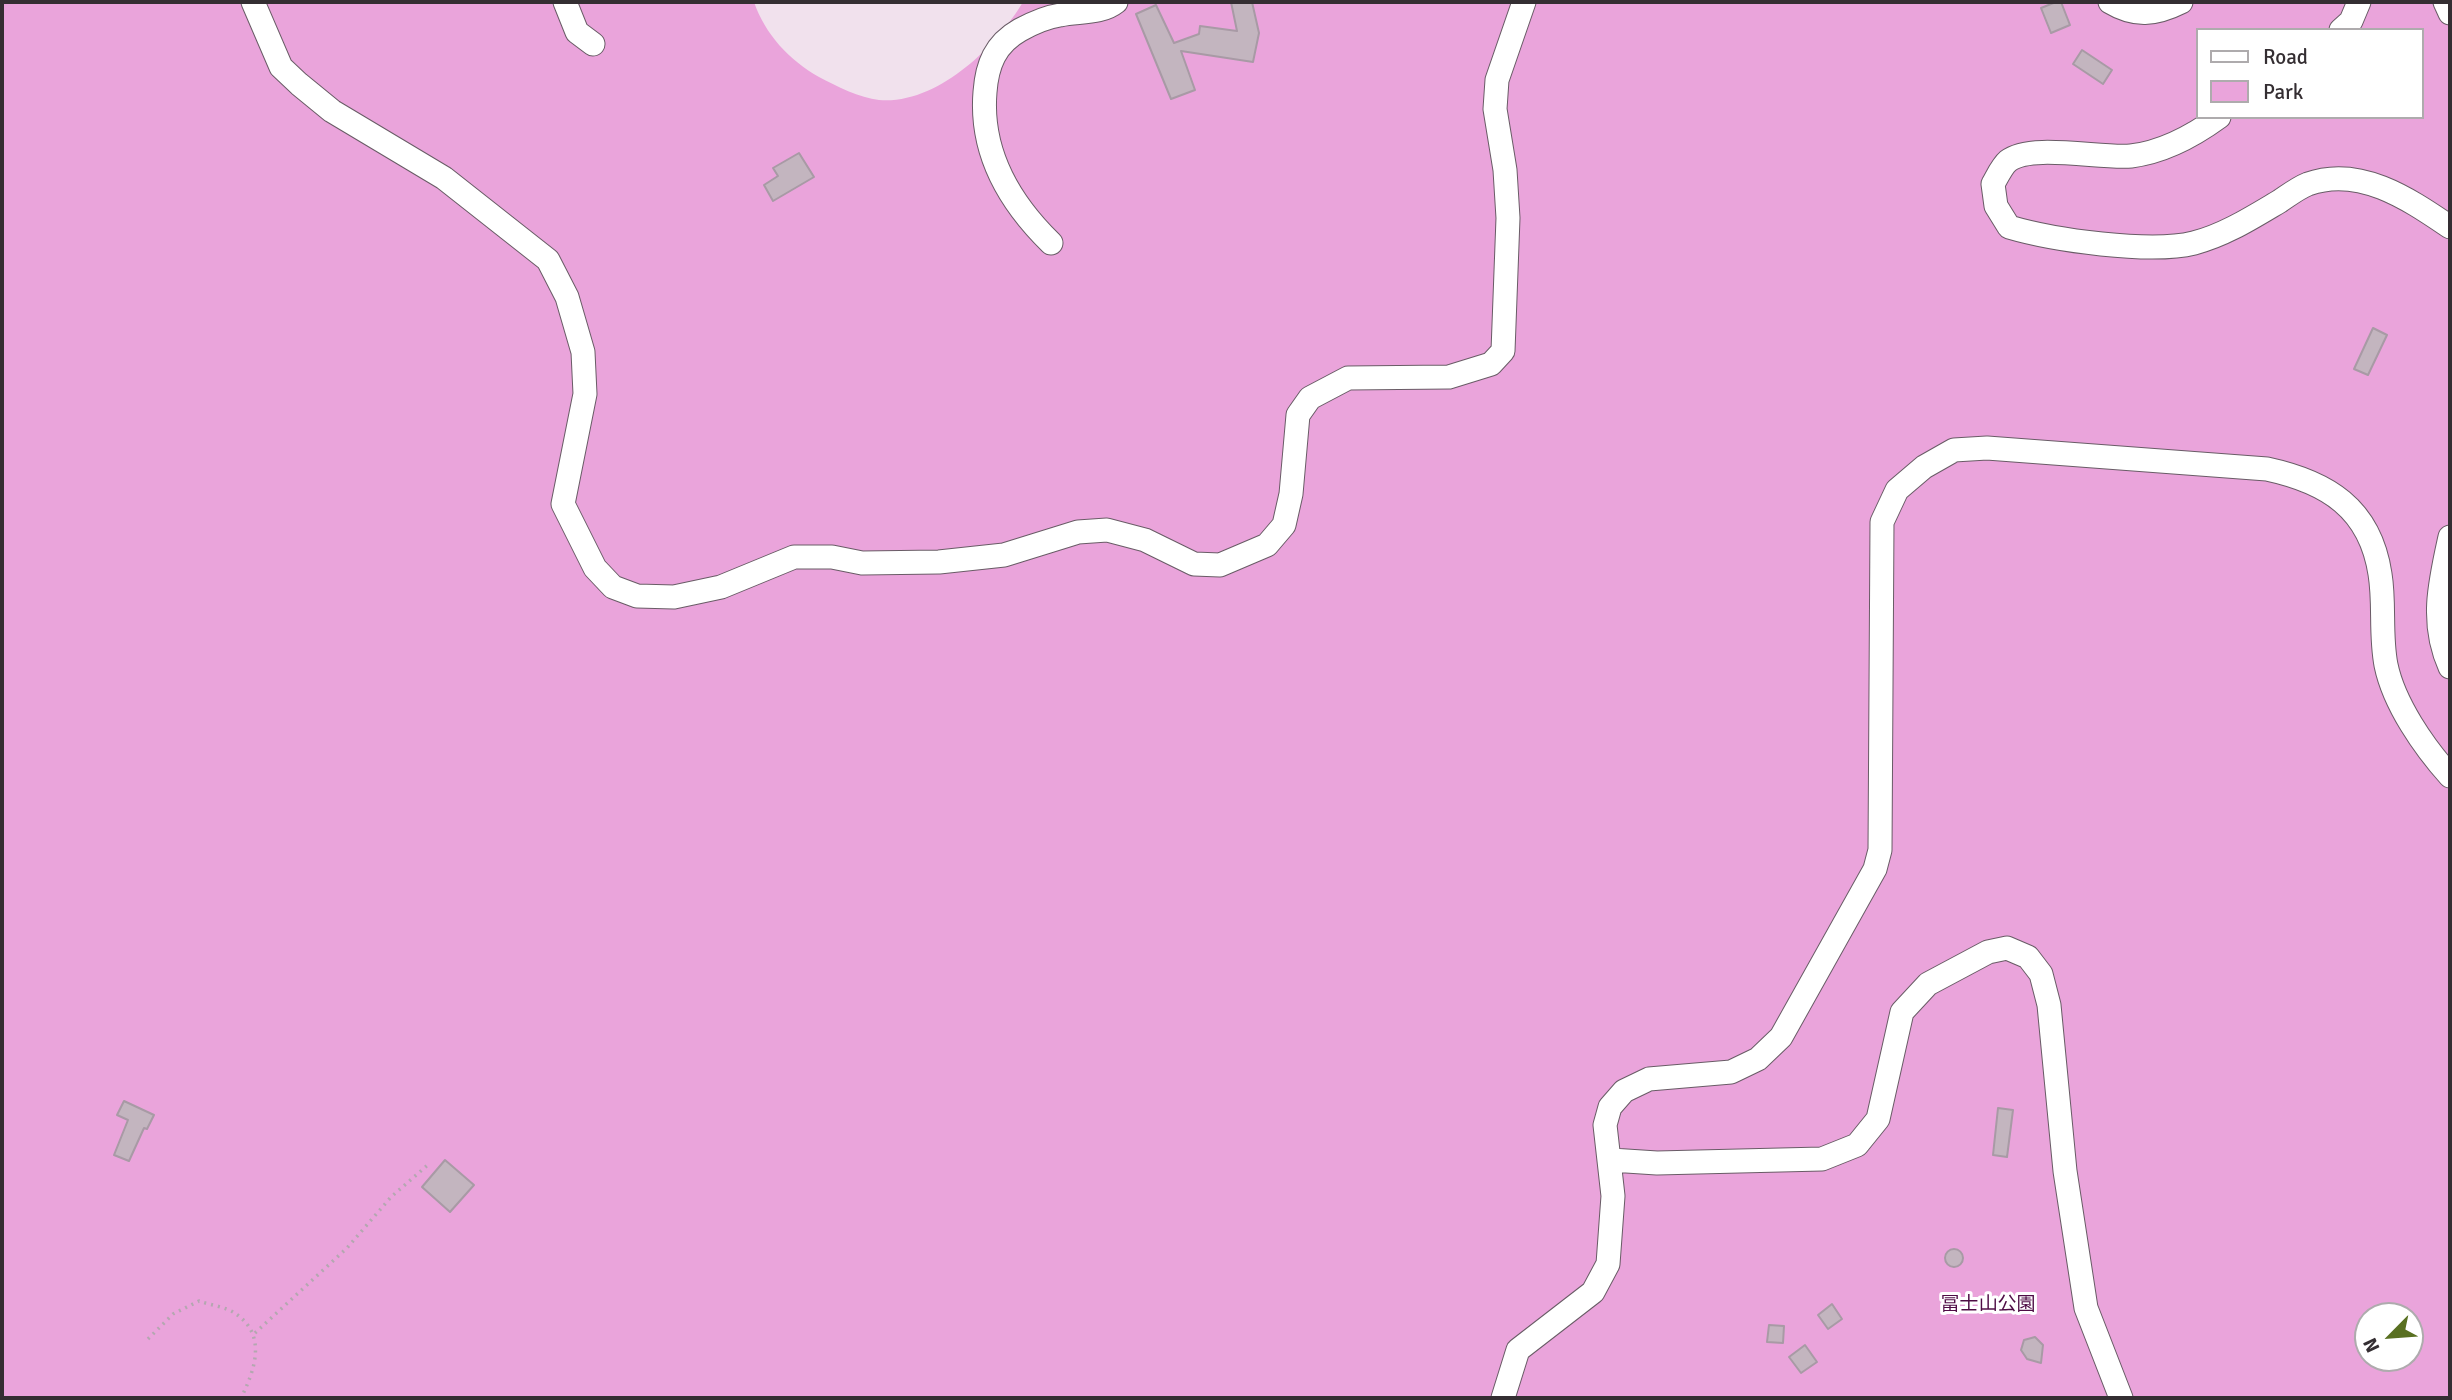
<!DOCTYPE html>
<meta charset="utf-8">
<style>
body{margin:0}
#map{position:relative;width:2452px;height:1400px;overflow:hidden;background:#f1e1ed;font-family:Signika,sans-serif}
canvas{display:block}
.frame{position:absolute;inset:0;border:4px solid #342e32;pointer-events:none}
.legend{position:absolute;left:2196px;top:28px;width:228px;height:91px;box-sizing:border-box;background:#fff;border:2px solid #aeabad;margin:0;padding:9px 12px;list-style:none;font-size:21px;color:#342e32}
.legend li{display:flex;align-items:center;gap:14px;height:35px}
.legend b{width:35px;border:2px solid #aeabad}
.north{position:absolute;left:2354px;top:1302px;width:70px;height:70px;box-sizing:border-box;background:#fff;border:2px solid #aeabad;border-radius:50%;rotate:245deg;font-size:19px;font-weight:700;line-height:28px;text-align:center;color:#342e32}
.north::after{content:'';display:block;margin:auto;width:24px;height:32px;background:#597021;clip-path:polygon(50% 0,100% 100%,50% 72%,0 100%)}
</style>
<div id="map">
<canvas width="2452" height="1400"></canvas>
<div class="frame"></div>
<ul class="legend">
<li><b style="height:9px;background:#fff"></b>Road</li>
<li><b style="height:19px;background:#eaa4db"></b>Park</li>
</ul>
<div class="north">N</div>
</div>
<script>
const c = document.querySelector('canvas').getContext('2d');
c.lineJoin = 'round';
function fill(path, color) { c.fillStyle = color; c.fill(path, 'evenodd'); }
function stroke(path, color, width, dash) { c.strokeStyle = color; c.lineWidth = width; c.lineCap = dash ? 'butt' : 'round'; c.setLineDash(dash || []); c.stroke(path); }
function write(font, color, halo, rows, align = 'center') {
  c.font = font + ' Signika,"Noto Sans JP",sans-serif'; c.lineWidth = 6; c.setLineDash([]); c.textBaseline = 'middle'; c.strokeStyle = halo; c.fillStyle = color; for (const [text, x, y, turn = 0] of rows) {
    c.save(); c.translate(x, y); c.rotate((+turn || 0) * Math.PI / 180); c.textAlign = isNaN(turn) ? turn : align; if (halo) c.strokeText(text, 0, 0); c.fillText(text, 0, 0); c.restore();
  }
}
const green = new Path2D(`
 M2,2H754C765,34 789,60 819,77C836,86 860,98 879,100C937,105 996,47 1023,2H2450V1398H2ZM2198,30H2422V117H2198ZM2368,1316H2410V1358H2368Z`);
const building = new Path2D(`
 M1231,2H1252L1259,33L1253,62L1181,51L1195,90L1171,99L1136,14L1156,5L1174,43L1199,34L1200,26L1237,31Z
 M2056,2H2061L2070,25L2051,33L2041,8Z
 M2082,50L2112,70L2103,84L2073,64Z
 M799,153L814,177L773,201L764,185L778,176L773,168Z
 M2373,328L2387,335L2368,375L2354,369Z
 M124,1101L154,1115L147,1129L144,1128L129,1161L114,1155L128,1120L117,1115Z
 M1998,1108L2013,1110L2007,1157L1993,1155Z
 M445,1160L474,1185L450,1212L422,1187Z
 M1945 1258a9 9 0 1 1 18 0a9 9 0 1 1-18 0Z
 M1832,1304L1842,1319L1828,1329L1818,1315Z
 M1769,1325L1784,1326L1783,1343L1767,1342Z
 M2035,1337L2043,1345L2041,1363L2027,1359L2021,1350L2024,1340Z
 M1805,1345L1817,1362L1801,1373L1789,1357Z`);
const path = new Path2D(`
 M255,1333L347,1248L391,1197L430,1163
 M148,1339L173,1314L199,1301C210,1305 227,1307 236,1314C267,1335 255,1370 241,1398`);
const minor = new Path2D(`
 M253,2L281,67L299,84L332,111L444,178L548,260L567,297L583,352L585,394L563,504L595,568L613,587L637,596L674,597L721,587L794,557H832L862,563L939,562L1004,555L1078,532L1107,530L1145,540L1194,564L1220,565L1267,545L1284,525L1291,494L1298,415L1310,398L1348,378L1449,377L1491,364L1503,351L1508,218L1505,170L1495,109L1497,80L1524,2
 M565,2L577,32L593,44
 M2110,2C2135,17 2155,15 2181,2
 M2445,2L2450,13
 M2341,30L2351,21L2359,2
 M2219,117C2193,136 2164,152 2131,156C2102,159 2030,143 2008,161C2002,166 1997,177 1993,184L1996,206L2009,227C2053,240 2150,254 2194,243C2225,235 2253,217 2280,201C2289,195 2298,188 2308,184C2360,165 2410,200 2450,227
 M1051,243C1008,201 980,152 985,92C987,65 995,44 1020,30C1031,24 1047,17 1060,15C1079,11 1101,14 1116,2
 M2450,537C2440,582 2430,623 2450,667
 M1611,1160L1657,1163L1822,1159L1857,1145L1878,1119L1902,1012L1928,984L1988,952L2007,948L2028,957L2041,974L2049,1005L2065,1171L2086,1308L2121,1398
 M1503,1398L1518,1350L1593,1292L1608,1264L1613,1196L1605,1125L1610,1107L1624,1091L1649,1079L1731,1072L1758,1059L1781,1037L1875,869L1880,850L1882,522L1897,490L1924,467L1954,450L1987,448L2267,469C2327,482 2370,508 2380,574C2385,604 2380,634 2386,665C2394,704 2424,747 2450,776`);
const parkNames = [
 ["冨士山公園",1988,1305]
];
fill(green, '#eaa4db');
fill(building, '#c3b5bf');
stroke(building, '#a89aa5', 2);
stroke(minor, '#695c66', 25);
stroke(path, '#b4a7b0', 3.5, [2, 5]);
stroke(minor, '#fff', 23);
write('19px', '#4e0c45', '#fff', parkNames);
</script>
